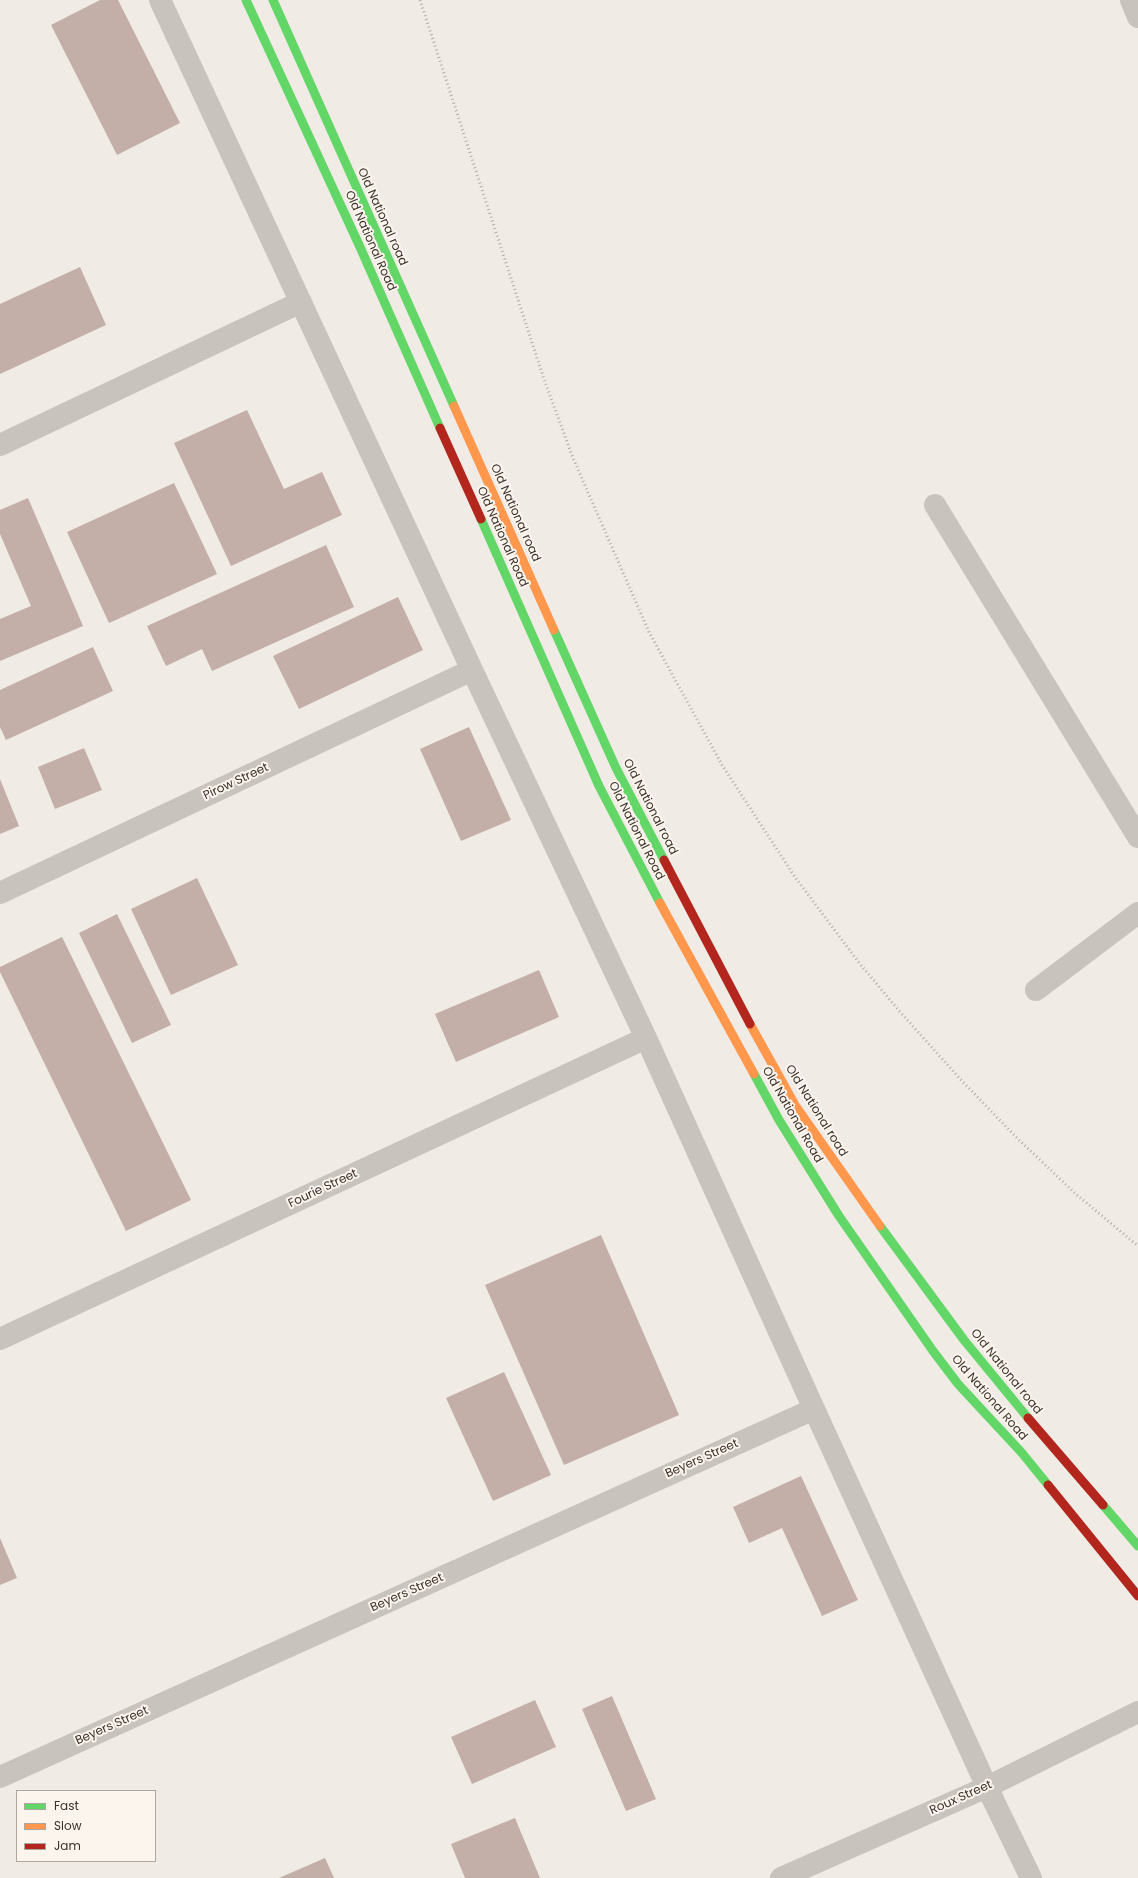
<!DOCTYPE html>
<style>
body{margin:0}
#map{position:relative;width:1138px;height:1878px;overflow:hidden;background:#f0ebe5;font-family:Poppins,sans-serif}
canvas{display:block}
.legend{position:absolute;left:16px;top:1790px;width:140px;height:72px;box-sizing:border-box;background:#fbf5ee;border:1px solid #aea6a0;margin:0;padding:5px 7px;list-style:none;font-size:12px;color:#3b302b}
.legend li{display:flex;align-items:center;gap:8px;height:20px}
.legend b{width:20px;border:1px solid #aea6a0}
</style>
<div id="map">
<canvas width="1138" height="1878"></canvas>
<ul class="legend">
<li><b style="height:5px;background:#63d668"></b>Fast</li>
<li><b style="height:5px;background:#ff974d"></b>Slow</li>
<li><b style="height:5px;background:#b3261e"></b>Jam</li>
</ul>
</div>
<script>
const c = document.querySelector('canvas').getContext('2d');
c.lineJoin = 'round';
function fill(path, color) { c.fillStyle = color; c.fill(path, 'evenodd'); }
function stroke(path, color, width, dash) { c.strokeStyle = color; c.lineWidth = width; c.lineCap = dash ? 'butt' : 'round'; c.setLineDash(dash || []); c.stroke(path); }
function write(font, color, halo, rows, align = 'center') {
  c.font = font + ' Poppins,sans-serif'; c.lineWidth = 4; c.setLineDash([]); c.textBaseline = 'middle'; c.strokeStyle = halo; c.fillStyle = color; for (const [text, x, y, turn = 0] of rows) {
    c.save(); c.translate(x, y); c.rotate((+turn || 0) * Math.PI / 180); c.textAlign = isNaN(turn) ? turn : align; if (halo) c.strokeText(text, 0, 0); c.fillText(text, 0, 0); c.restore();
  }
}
const building = new Path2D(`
 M100,0H118L180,123L117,155L51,25Z
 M80,267L106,325L0,374V304Z
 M247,410L284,489L322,472L342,515L231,566L174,443Z
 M174,483L217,574L109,623L67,532Z
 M28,498L83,626L0,661V619L31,606L0,534V510Z
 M326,545L354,607L212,671L202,649L166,666L147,626Z
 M398,597L423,650L299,709L273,656Z
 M93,647L113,691L6,740L0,727V690Z
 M469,727L511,820L461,841L420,749Z
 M84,748L102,790L55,809L38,767Z
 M0,779L19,826L0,834Z
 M197,878L238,965L171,995L131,909Z
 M117,914L171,1025L132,1043L79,933Z
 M62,937L191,1200L126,1231L0,972V967Z
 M539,970L559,1017L456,1062L435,1014Z
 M601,1235L679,1415L564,1465L485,1285Z
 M504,1372L551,1475L493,1501L446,1398Z
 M801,1476L858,1600L822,1616L782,1528L749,1543L733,1507Z
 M0,1538L17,1578L0,1585Z
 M612,1696L656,1799L626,1811L582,1709Z
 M535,1700L556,1747L472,1784L451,1737Z
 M515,1818L540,1878H465L451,1844Z
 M325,1858L334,1878H279Z`);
const street = new Path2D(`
 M160,0L472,670L646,1038L814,1409L987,1787L1031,1878
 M1131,0L1138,17
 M0,445L301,302
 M935,505L1138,837
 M0,893L472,670
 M1036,990L1138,913
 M0,1339L646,1038
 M0,1777L814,1409
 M781,1878L987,1787L1138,1712`);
const fast = new Path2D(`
 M246,0L360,247L440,428
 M273,0L454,406
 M481,519L599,786L660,903
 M554,630L616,768L664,860
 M754,1074L779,1120L839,1216L933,1351L958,1384L1022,1453L1048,1485
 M880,1226L964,1340L1028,1418
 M1103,1505L1138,1546`);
const slow = new Path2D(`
 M454,406L554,630
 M660,903L754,1074
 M750,1024L795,1105L880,1226`);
const jam = new Path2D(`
 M440,428L481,519
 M664,860L750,1024
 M1028,1418L1103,1505
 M1048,1485L1138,1596`);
const rail = new Path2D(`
 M420,0L544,379L573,458L649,632L722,765L795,877L860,964L901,1013L962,1081L1019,1140L1077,1195L1138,1246`);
const streetNames = [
 ["Old National road",382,217,66],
 ["Old National Road",370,241,66],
 ["Old National road",515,513,66],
 ["Old National Road",502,537,66],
 ["Pirow Street",236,782,-25],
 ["Old National road",650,807,63],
 ["Old National Road",636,831,63],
 ["Old National road",816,1111,58],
 ["Old National Road",792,1115,60],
 ["Fourie Street",323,1189,-25],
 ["Old National road",1006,1372,51],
 ["Old National Road",989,1398,49],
 ["Beyers Street",702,1459,-24],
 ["Beyers Street",407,1593,-24],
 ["Beyers Street",112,1726,-24],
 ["Roux Street",961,1798,-24]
];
fill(building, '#c3afa7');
stroke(street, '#c9c3be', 22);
stroke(fast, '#63d668', 9);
stroke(slow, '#ff974d', 9);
stroke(jam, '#b3261e', 9);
stroke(rail, '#b1aca8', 3, [1, 3]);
write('12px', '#3b302b', '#fbf5ee', streetNames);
</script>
